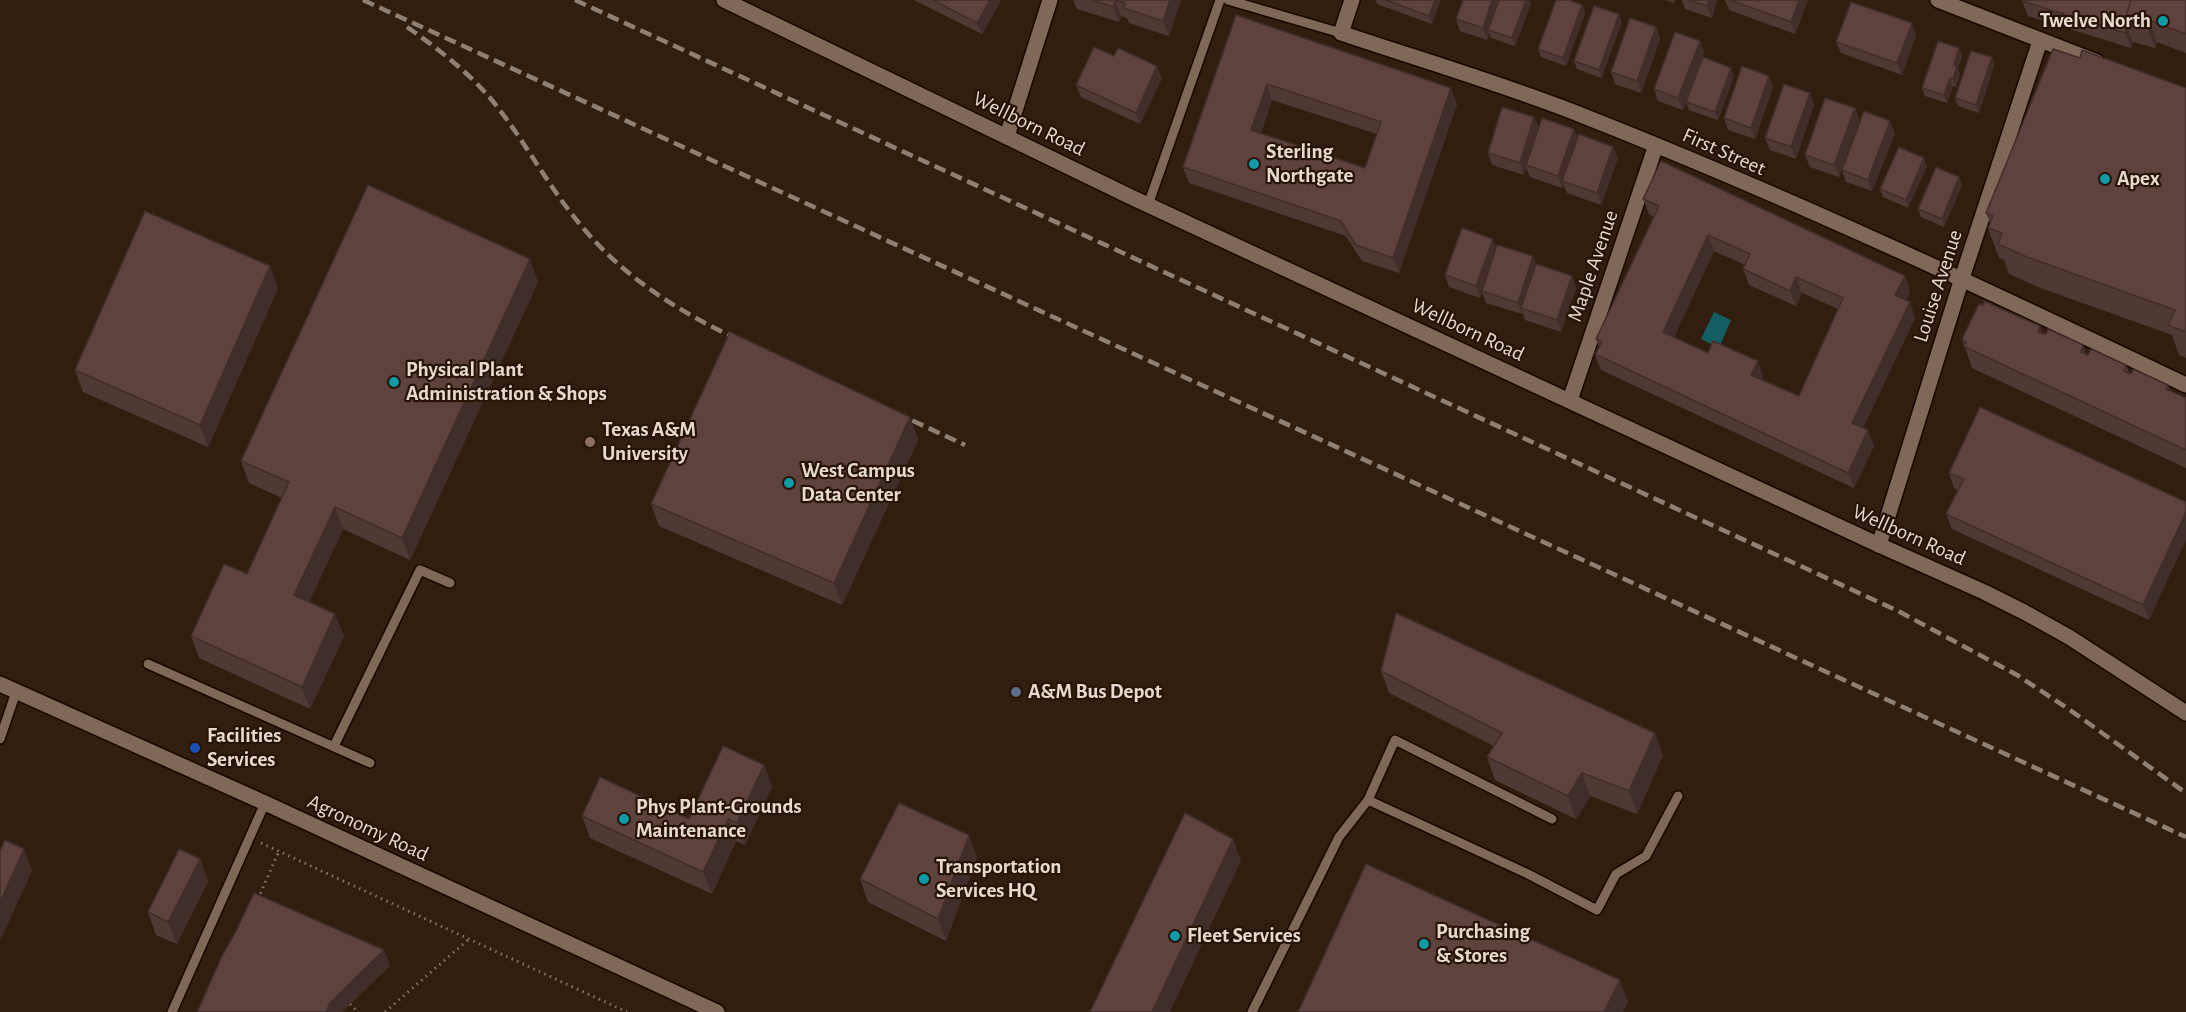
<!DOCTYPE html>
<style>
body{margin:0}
canvas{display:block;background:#311e0f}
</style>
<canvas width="2186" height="1012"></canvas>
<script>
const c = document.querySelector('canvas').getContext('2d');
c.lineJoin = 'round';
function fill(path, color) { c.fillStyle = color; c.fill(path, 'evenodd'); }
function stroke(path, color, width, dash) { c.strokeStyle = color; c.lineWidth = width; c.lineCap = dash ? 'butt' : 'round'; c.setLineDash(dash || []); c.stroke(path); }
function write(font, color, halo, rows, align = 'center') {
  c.font = font + ' "Alegreya Sans",sans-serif'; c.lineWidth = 4.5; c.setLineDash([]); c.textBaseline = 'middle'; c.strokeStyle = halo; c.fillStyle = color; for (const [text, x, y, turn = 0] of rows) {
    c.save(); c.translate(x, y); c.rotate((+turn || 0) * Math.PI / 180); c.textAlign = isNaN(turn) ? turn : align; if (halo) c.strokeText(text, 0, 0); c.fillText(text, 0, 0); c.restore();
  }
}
const water = new Path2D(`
 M1714,312L1731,320L1719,348L1701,339Z`);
const path = new Path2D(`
 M261,843L627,1012
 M258,899L279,851
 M350,1004L358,1012
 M385,1012L469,939`);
const lane = new Path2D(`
 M1228,0L1341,33
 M1148,205L1220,0
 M148,664L370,763
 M0,739L16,692
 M334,746L420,570L450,583
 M1368,800L1395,740L1552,819
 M172,1012L265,803
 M1252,1012L1339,837L1368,800L1528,874L1597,910L1616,874L1646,856L1678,796`);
const street = new Path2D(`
 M1352,0L1341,33C1421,60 1503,84 1581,115C1787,196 1987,290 2186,385
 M1938,0L2097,62
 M1007,136L1050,0
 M1570,400L1656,145
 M1879,545L1962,278L2040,41`);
const secondary = new Path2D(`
 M724,0L1133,198L1879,545L1984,592L2024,612L2069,637L2186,713
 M0,684L265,803L717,1012`);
const rail = new Path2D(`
 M363,0L2186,837
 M575,0L1898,611L2017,675L2070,710L2186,793
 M407,27C436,47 468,72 491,99C525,140 549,189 584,229C627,280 684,315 744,342
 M896,413L965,445`);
const wall = new Path2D(`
 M914,0H1001L982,34Z
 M1073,0H1181L1169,36L1129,23L1127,18L1121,16L1119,22L1077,9Z
 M1376,0H1440V1L1432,24L1377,4Z
 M1463,0H1529L1531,3L1515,46L1491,38L1489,33L1487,40L1460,31L1456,19Z
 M1665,0H1675L1674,3Z
 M1682,0H1717L1712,18L1685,9Z
 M1725,0H1808L1795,34L1729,10Z
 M2186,0V53L2157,42L2155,48L2133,42L2131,48L2028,16L2022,1Z
 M1582,5L1585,13L1566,66L1541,57L1538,49Z
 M1236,15L1457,104L1399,273L1362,261L1346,236L1189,183L1183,167ZM1272,100L1377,134L1365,168L1261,133Z
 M1622,22L1601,78L1577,69L1574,61Z
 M1656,27L1660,39L1641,93L1615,84L1611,72Z
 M1916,35L1902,75L1841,53L1836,42Z
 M1700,41L1704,52L1683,110L1658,101L1654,89Z
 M1959,48L1962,56L1958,68L1960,74L1956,87L1953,86L1947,103L1925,96L1922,88Z
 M2080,58L2186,88V358L2179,355L2172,335L2038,287L2009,274L2004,260L1999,258L1988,228L1990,223L1986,213Z
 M1994,65L1979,113L1958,106L1955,98Z
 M1734,76L1718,120L1689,110L1686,102Z
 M1162,78L1140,124L1081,97L1076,85Z
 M1773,87L1755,139L1728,130L1724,118Z
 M1814,105L1796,159L1770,150L1765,138Z
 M1855,108L1859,120L1839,177L1810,167L1805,155Z
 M1534,117L1539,128L1578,139L1618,158L1601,205L1567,193L1563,184L1562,188L1530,177L1526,168L1524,175L1492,165L1488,153Z
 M1895,133L1872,191L1846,182L1842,170Z
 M1927,166L1908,208L1883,197L1880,189Z
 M1959,177L1962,185L1944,227L1921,217L1918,209Z
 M1643,199L1905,276L1910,292L1906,300L1915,318L1863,428L1868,430L1874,446L1854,488L1601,370L1595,354L1599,347L1596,339L1654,217L1649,214ZM1714,251L1745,265L1743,269L1749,285L1796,306L1802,293L1838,309L1799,396L1762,380L1763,377L1674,337Z
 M1496,248L1533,256L1536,265L1576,288L1561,332L1525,320L1523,313L1522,314L1486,303L1482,292L1480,298L1449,287L1445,275Z
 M538,282L410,560L343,529L309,602L344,636L310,709L199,658L191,636L247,574L282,498L249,483L241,461Z
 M278,288L208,447L83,392L75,370Z
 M2040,326L2043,333L2086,354L2126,365L2129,373L2168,385L2170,391L2186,398V468L1972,368L1962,339Z
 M910,417L918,440L842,605L659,526L651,504Z
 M1949,473L2186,502L2149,620L1952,529L1946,514L1958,490L1954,488Z
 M1381,671L1663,755L1637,814L1590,796L1576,819L1495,780L1487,757L1494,746L1389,693Z
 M764,765L772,787L745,845L736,841L712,894L590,838L582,816L689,819Z
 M977,857L946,941L868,902L860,879Z
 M200,859L208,881L177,944L156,935L148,912Z`);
const shadedWall = new Path2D(`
 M990,0H1001L982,34L977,23Z
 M1115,0L1121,16L1119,22L1113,7Z
 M1170,0H1181L1169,36L1163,21Z
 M1435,0H1440V1L1432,24L1429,16Z
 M1492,0H1501L1488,30L1489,33L1487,40L1483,28Z
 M1526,0H1529L1531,3L1515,46L1512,38Z
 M1709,0H1717L1712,18L1707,6Z
 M1799,0H1808L1795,34L1791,22Z
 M1582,5L1585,13L1566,66L1563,58Z
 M1619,14L1622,22L1601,78L1599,70Z
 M2149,20L2157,42L2155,48L2147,26Z
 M1912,23L1916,35L1902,75L1897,63Z
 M1656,27L1660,39L1641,93L1637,81Z
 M2127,27L2133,42L2131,48L2125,33Z
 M1700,41L1704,52L1683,110L1678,98Z
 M1959,48L1962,56L1958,68L1960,74L1956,87L1953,79L1954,65Z
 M1992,57L1994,65L1979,113L1976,105Z
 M1157,66L1162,78L1140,124L1136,113Z
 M1731,68L1734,76L1718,120L1715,112Z
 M1769,76L1773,87L1755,139L1751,128Z
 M1950,78L1953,86L1947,103L1944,95Z
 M1267,84L1272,100L1257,146L1251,130Z
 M1451,88L1457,104L1399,273L1393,258Z
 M1810,93L1814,105L1796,159L1791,147Z
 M1855,108L1859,120L1839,177L1834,165Z
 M1534,117L1539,129L1526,165V168L1524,175L1520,163Z
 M1890,121L1895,133L1872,191L1868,180Z
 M1574,129L1579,141L1562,181L1563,184L1562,188L1558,176Z
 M1613,147L1618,158L1601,205L1597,193Z
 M1924,158L1927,166L1908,208L1906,200Z
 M1959,177L1962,185L1944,227L1942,219Z
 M1708,235L1714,251L1669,348L1663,332Z
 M1493,239L1497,251L1480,298L1476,286Z
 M1533,256L1538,268L1521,308L1523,313L1522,314L1518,303Z
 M530,259L538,282L410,560L402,538Z
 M270,266L278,288L208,447L200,425Z
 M1572,276L1576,288L1561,332L1557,320Z
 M1905,276L1910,292L1901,311L1895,295Z
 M1796,277L1802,293L1796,306L1790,291Z
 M1910,302L1915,318L1858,438L1852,423Z
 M2040,326L2048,348L2038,332Z
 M2083,345L2091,368L2081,352Z
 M1758,361L1763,377L1757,390L1751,375Z
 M910,417L918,440L842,605L834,583Z
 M1868,430L1874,446L1854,488L1848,473Z
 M335,507L343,529L302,617L294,595Z
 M2186,512V540L2149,620L2143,605Z
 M335,614L344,636L310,709L302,687Z
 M1655,733L1663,755L1637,814L1629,791Z
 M764,765L772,787L745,845L737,823Z
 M1582,773L1590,796L1576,819L1568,796Z
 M728,819L736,841L712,894L703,872Z
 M969,835L977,857L946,941L938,919Z
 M1233,839L1241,861L1170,1012H1152Z
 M24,849L32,871L0,941V902Z
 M200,859L208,881L177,944L168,922Z
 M384,950L390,966L342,1012H326L330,1003Z
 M1620,980L1628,1002L1623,1012H1604Z`);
const building = new Path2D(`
 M933,0H990L977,23Z
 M1092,0H1170L1163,21L1124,8L1125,3L1115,0L1113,7Z
 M1386,0H1435L1429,16Z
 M1463,0H1492L1483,28L1456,19Z
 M1499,0H1526L1512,38L1488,30Z
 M1556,0H1569L1582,5L1563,58L1538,49Z
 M1689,0H1709L1707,6Z
 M1730,0H1799L1791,22Z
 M2023,0H2131L2125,20L2127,27L2125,33L2022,1Z
 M2131,0H2186V34L2149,20L2147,26L2125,20Z
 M1851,2L1912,23L1897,63L1836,42Z
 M1594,6L1619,14L1599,70L1574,61Z
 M1236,15L1451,88L1393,258L1356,245L1341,221L1183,167ZM1267,84L1381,122L1365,168L1251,130Z
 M1630,18L1656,27L1637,81L1611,72Z
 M1675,32L1700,41L1678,98L1654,89Z
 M1938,41L1959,48L1954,65L1957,66L1953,79L1950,78L1944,95L1922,88Z
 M1094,47L1114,56L1118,48L1157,66L1136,113L1076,85Z
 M2053,49L2080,58L2082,50L2186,88V332L2168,325L2175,310L2027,257L1998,244L2002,233L1988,228L1993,216L1986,213Z
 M1971,51L1992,57L1976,105L1955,98Z
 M1703,57L1731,68L1715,112L1686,102Z
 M1742,66L1769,76L1751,128L1724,118Z
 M1784,84L1810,93L1791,147L1765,138Z
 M1825,98L1855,108L1834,165L1805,155Z
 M1502,107L1534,117L1520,163L1488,153Z
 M1864,111L1890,121L1868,180L1842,170Z
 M1542,118L1574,129L1558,176L1526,165Z
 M1579,134L1613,147L1597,193L1562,181Z
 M1899,147L1924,158L1906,200L1880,189Z
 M1661,161L1905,276L1895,295L1910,302L1852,423L1868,430L1848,473L1595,354L1602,342L1596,339L1659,206L1643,199ZM1708,235L1750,254L1743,269L1790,291L1796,277L1843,298L1799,396L1751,375L1758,361L1713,341L1708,353L1663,332Z
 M1936,167L1959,177L1942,219L1918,209Z
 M368,185L530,259L402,538L335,507L294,595L335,614L302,687L191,636L224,564L247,574L289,482L241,461Z
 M145,211L270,266L200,425L75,370Z
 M1462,228L1493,239L1476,286L1445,275Z
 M1497,245L1533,256L1518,303L1482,291Z
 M1536,264L1572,276L1557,320L1521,308Z
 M1984,301L2040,326L2038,332L2046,334L2048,329L2083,345L2081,352L2088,355L2091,349L2126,365L2124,371L2131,374L2133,369L2168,385L2166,389L2186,398V450L1963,346L1966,342L1962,339L1979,304L1983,305Z
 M730,332L910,417L834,583L651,504Z
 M1980,407L2186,502V512L2143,605L1946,514L1964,479L1949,473Z
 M1396,613L1655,733L1629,791L1582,773L1568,796L1487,757L1502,733L1381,671Z
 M723,746L764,765L737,823L728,819L703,872L582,816L600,777L689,819Z
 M899,803L969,835L938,919L860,879Z
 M1185,813L1233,839L1152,1012H1090Z
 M5,840L24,849L0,902V851Z
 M179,849L200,859L168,922L148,912Z
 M1366,864L1620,980L1604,1012H1298Z
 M254,893L384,950L330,1003L326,1012H197L222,956L235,933Z`);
const markers = [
 [2163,21,6,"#0f9aa8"],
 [1254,164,6,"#0f9aa8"],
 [2105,179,6,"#0f9aa8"],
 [394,382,6,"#0f9aa8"],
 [590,442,6,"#8d6e63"],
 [789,483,6,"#0f9aa8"],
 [1016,692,6,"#5c6f8a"],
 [195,748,6,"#1a4fb4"],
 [624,819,6,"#0f9aa8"],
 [924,879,6,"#0f9aa8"],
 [1175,936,6,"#0f9aa8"],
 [1424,944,6,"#0f9aa8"]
];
const poiNames = [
 ["Twelve North",2151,21,"right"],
 ["Sterling",1266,152],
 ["Northgate",1266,176],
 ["Apex",2117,179],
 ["Physical Plant",406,370],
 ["Administration & Shops",406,394],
 ["Texas A&M",602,430],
 ["University",602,454],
 ["West Campus",801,471],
 ["Data Center",801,495],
 ["A&M Bus Depot",1028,692],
 ["Facilities",207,736],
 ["Services",207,760],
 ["Phys Plant-Grounds",636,807],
 ["Maintenance",636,831],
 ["Transportation",936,867],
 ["Services HQ",936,891],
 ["Purchasing",1436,932],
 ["& Stores",1436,956],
 ["Fleet Services",1187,936]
];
const streetNames = [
 ["Wellborn Road",1029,124,26],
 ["First Street",1724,152,24],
 ["Maple Avenue",1593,266,-71],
 ["Louise Avenue",1938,286,-72],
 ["Wellborn Road",1468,330,25],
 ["Wellborn Road",1909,535,24],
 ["Agronomy Road",368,828,25]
];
fill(water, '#145f64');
stroke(lane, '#180700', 12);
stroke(street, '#180700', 18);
stroke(secondary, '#180700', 18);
stroke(path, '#847366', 3, [1.5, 4.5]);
stroke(lane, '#806858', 9);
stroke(street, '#806858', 15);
stroke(secondary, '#806858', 15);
stroke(rail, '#908074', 4.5, [12, 6]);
fill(wall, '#503934');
fill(shadedWall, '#412e2b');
fill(building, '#5d423d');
stroke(building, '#412e2b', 1.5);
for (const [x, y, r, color] of markers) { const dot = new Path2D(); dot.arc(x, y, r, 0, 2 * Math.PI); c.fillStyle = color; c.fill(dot); stroke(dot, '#271406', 2); }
write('bold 21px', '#e7d9d0', '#271406', poiNames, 'left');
write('21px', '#e7d9d0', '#271406', streetNames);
</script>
